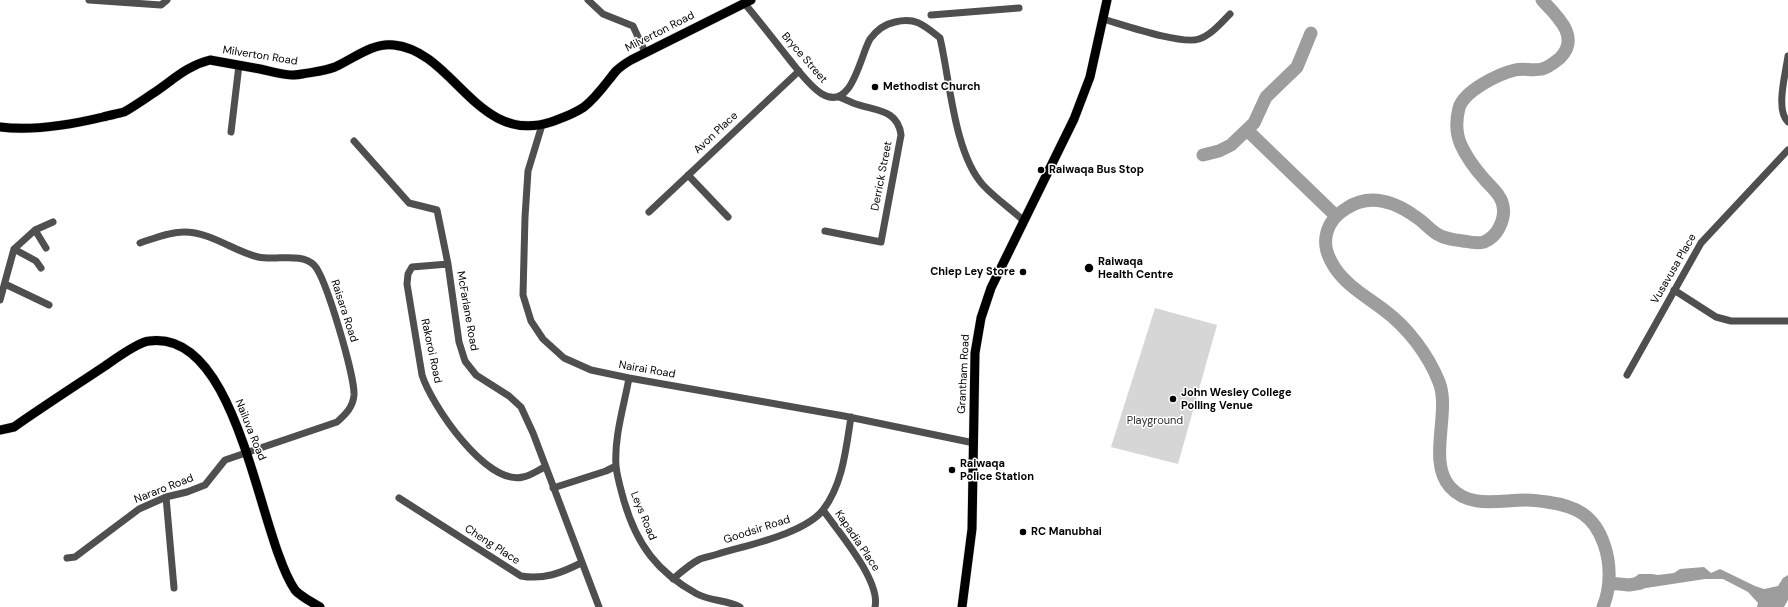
<!DOCTYPE html>
<style>
body{margin:0}
canvas{display:block;background:#fff}
</style>
<canvas width="1788" height="607"></canvas>
<script>
const c = document.querySelector('canvas').getContext('2d');
c.lineJoin = 'round';
function fill(path, color) { c.fillStyle = color; c.fill(path, 'evenodd'); }
function stroke(path, color, width, dash) { c.strokeStyle = color; c.lineWidth = width; c.lineCap = dash ? 'butt' : 'round'; c.setLineDash(dash || []); c.stroke(path); }
function write(font, color, halo, rows, align = 'center') {
  c.font = font + ' "DM Sans",sans-serif'; c.lineWidth = 3; c.setLineDash([]); c.textBaseline = 'middle'; c.strokeStyle = halo; c.fillStyle = color; for (const [text, x, y, turn = 0] of rows) {
    c.save(); c.translate(x, y); c.rotate((+turn || 0) * Math.PI / 180); c.textAlign = isNaN(turn) ? turn : align; if (halo) c.strokeText(text, 0, 0); c.fillText(text, 0, 0); c.restore();
  }
}
const green = new Path2D(`
 M1155,308L1217,325L1178,464L1111,447Z`);
const water = new Path2D(`
 M1704,567L1711,573L1720,569L1755,586L1764,589L1778,586L1783,578L1788,575V600L1784,607H1757L1758,603L1748,592L1723,579H1705L1646,588L1626,589L1623,580L1632,579L1639,574H1652L1658,575L1674,573L1680,569Z`);
const river = new Path2D(`
 M1542,0C1557,16 1581,37 1560,58C1555,62 1548,68 1542,69C1533,71 1523,68 1515,70C1498,74 1464,91 1459,108C1456,120 1456,134 1461,145C1467,158 1476,170 1485,180C1491,187 1499,193 1502,202C1505,210 1503,220 1499,228C1496,234 1491,239 1484,242C1477,244 1469,242 1463,241C1454,240 1445,239 1437,234C1429,229 1424,222 1416,217C1395,202 1370,193 1347,208C1337,214 1330,221 1327,232C1323,246 1328,257 1335,268C1347,286 1367,297 1384,310C1407,327 1428,354 1439,382C1451,412 1427,461 1450,487C1470,509 1499,500 1526,500C1533,500 1540,501 1547,502C1576,506 1594,515 1604,544C1611,564 1611,587 1603,607
 M1247,130L1336,216
 M1203,155L1219,151L1231,145L1254,123L1266,97L1297,67L1311,33
 M1609,583L1629,585L1641,583`);
const minor = new Path2D(`
 M89,0L161,5L167,0
 M588,0L603,14L633,26L645,52
 M745,4C760,22 774,40 789,59C798,70 809,86 822,94C852,112 860,56 870,39C876,31 885,24 895,22C916,17 924,25 940,38C950,80 954,153 983,185C995,198 1011,209 1024,221
 M931,15L1019,8
 M1103,19C1124,25 1181,45 1199,39C1211,35 1221,23 1230,14
 M1788,56C1786,72 1775,110 1788,122
 M542,125L528,171L525,217L523,295L531,321L543,339L564,358L591,370L629,378L844,416L974,443
 M231,132L239,65
 M354,141L409,203L437,210L448,264L459,342L465,361L476,375L509,396L521,407L533,433L599,607
 M688,175L728,217
 M649,212L799,71
 M35,230L46,248
 M825,231L881,242L901,135C898,108 873,111 853,103C849,101 844,99 839,97
 M14,249L36,261L41,268
 M448,264L412,267L408,274L407,284L422,375C431,404 486,486 523,477C530,476 538,470 545,467
 M5,284L49,305
 M1674,290L1716,317L1731,321H1788
 M0,300L14,249L35,230L53,222
 M1627,375L1701,243L1788,150
 M629,378C624,406 614,437 616,466C617,477 621,490 624,501C637,545 657,572 697,594C710,601 727,600 740,607
 M553,488L606,471L616,466
 M166,497L174,588
 M399,498L521,576C544,580 561,573 581,563
 M823,510C838,531 881,581 875,607
 M67,558L75,557L139,509L166,497L187,492L205,485L225,460L337,422C346,414 353,407 354,395C355,377 326,277 314,265C301,252 276,261 258,257C233,251 211,232 184,232C169,232 155,238 140,243
 M673,579C681,572 690,564 700,559C705,557 712,556 718,554C747,545 804,534 823,510C843,484 846,448 851,417`);
const major = new Path2D(`
 M0,127C34,131 70,125 103,117C110,115 117,114 124,112C133,107 143,100 152,94C172,81 186,66 210,60C227,63 243,66 260,69C274,72 289,77 302,74C313,72 325,71 335,67C353,59 373,42 394,45C454,51 477,146 551,122C562,118 574,114 584,107C597,97 606,83 616,71C620,67 626,63 631,60L751,0
 M0,430L14,427C44,406 75,386 105,366C115,359 138,342 149,341C240,328 258,537 295,590C300,596 313,603 320,607
 M962,607L972,529L975,353L981,318L991,288L1074,119L1090,77L1107,0`);
const markers = [
 [875,87,4,"#000"],
 [1041,170,4,"#000"],
 [1089,268,5,"#000"],
 [1023,272,4,"#000"],
 [1173,399,4,"#000"],
 [952,470,4,"#000"],
 [1023,532,4,"#000"]
];
const streetNames = [
 ["Milverton Road",660,32,-27],
 ["Milverton Road",260,56,9],
 ["Bryce Street",804,58,49],
 ["Avon Place",716,133,-43],
 ["Derrick Street",882,176,-79],
 ["Vusavusa Place",1674,269,-60],
 ["Raisara Road",344,311,72],
 ["McFarlane Road",467,311,80],
 ["Rakoroi Road",431,351,78],
 ["Nairai Road",647,370,10],
 ["Grantham Road",964,374,-87],
 ["Nailuva Road",250,430,68],
 ["Nararo Road",164,489,-21],
 ["Leys Road",643,516,68],
 ["Goodsir Road",757,530,-18],
 ["Kapadia Place",857,541,56],
 ["Cheng Place",492,545,33]
];
const poiNames = [
 ["Methodist Church",883,87],
 ["Raiwaqa Bus Stop",1049,170],
 ["Raiwaqa",1098,262],
 ["Health Centre",1098,275],
 ["Chiep Ley Store",1015,272,"right"],
 ["John Wesley College",1181,393],
 ["Polling Venue",1181,406],
 ["Raiwaqa",960,464],
 ["Police Station",960,477],
 ["RC Manubhai",1031,532]
];
const parkNames = [
 ["Playground",1155,421]
];
fill(green, '#d6d6d6');
fill(water, '#9d9d9d');
stroke(river, '#9d9d9d', 13);
stroke(major, '#dbdbdb', 10);
stroke(minor, '#4f4f4f', 7);
stroke(major, '#000', 9);
for (const [x, y, r, color] of markers) { const dot = new Path2D(); dot.arc(x, y, r, 0, 2 * Math.PI); c.fillStyle = color; c.fill(dot); stroke(dot, '#fff', 1.5); }
write('11px', '#000', '#fff', streetNames);
write('bold 11px', '#000', '#fff', poiNames, 'left');
write('11px', '#2d2d2d', '#fff', parkNames);
</script>
